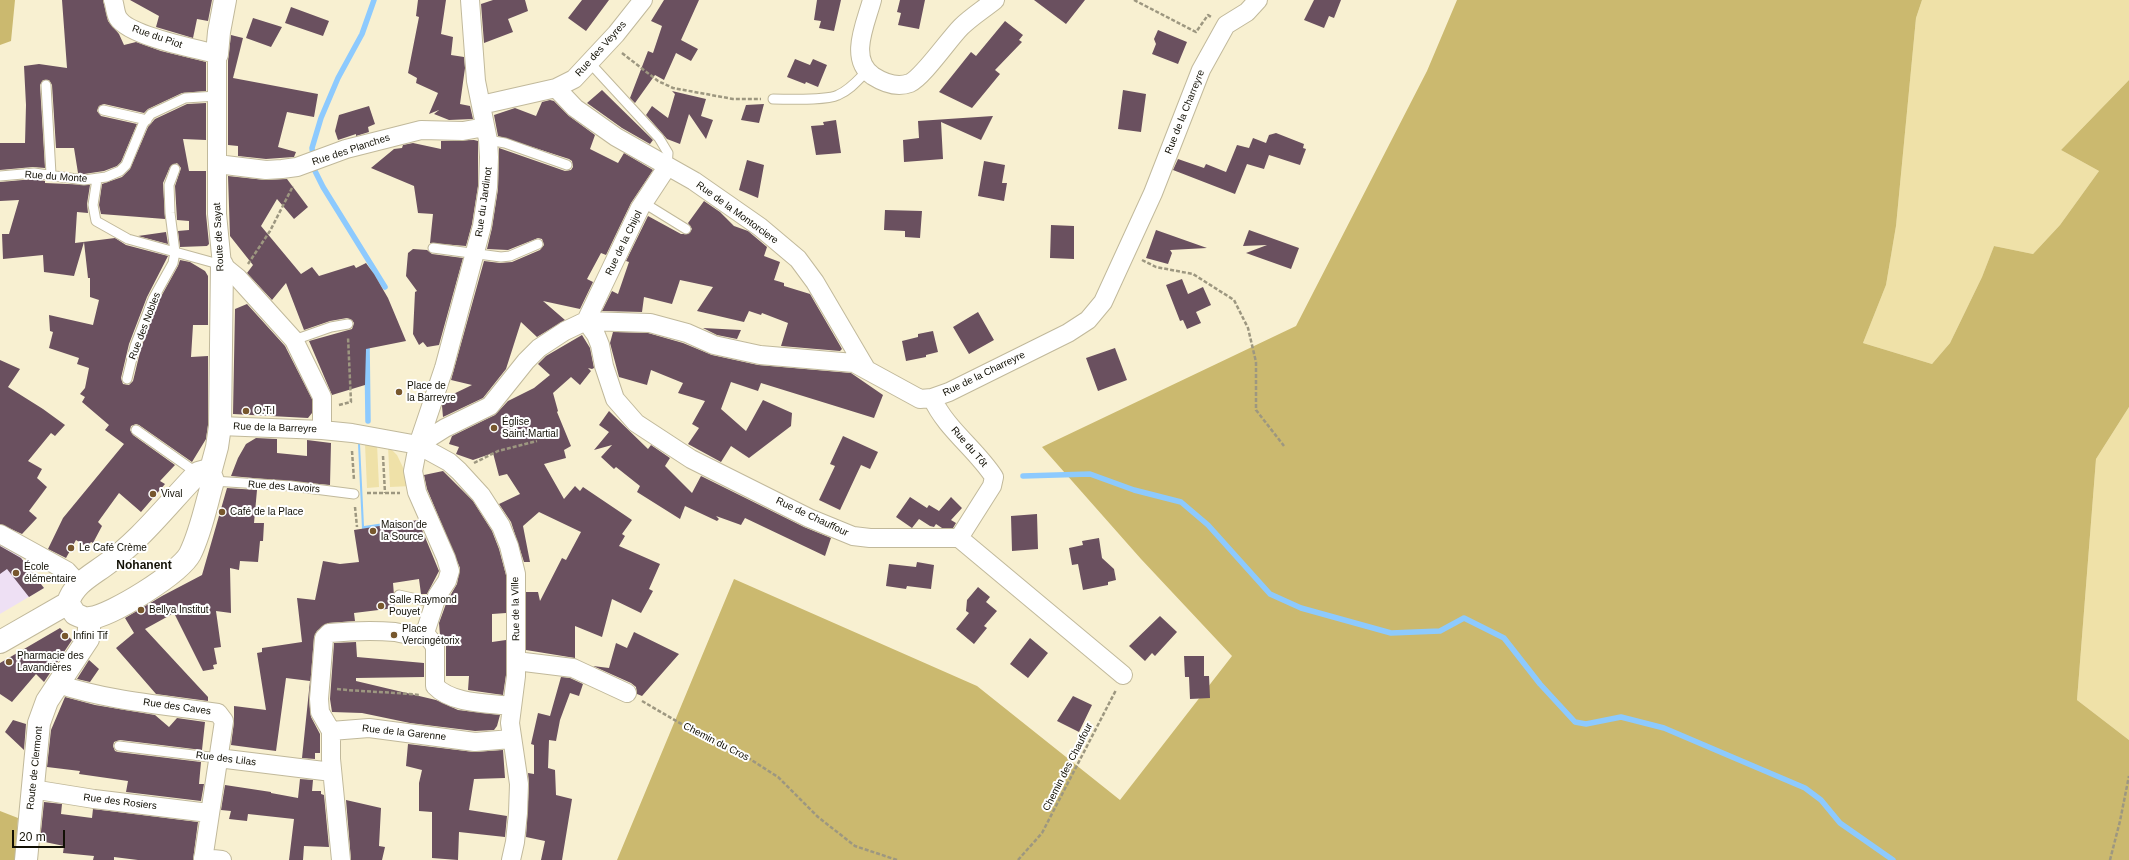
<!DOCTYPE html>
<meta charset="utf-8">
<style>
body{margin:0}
#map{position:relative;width:2129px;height:860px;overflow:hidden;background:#f8f0d1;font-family:Arial,sans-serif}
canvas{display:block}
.scale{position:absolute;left:12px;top:830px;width:53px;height:18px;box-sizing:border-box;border:2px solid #121005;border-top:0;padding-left:5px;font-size:12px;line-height:14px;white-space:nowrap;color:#121005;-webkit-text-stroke:3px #fff;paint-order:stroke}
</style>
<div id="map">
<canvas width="2129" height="860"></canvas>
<div class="scale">20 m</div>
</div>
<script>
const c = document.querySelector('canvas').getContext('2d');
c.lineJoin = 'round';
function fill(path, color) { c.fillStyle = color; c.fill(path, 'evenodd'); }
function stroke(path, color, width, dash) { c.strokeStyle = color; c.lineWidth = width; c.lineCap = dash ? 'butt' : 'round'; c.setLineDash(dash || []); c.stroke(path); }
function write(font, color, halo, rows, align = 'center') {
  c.font = font + ' Arial,sans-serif'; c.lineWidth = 4; c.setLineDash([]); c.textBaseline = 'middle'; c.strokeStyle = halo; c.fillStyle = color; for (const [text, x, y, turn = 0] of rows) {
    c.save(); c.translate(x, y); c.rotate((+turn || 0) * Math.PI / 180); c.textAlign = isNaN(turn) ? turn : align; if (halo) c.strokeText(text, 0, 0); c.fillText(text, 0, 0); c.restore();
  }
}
const education = new Path2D(`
 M0,542L15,549L44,588L0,614Z`);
const green = new Path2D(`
 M1922,0H2129V80L2061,150L2099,171L2060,225L2033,254L1994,246L1982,277L1950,343L1932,364L1863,343L1886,285L1896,226L1916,18Z
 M2129,407V740L2077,700L2096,459Z
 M365,444H377L379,487L367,488Z
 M388,446L397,455L412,486L390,487Z`);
const forest = new Path2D(`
 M0,0H15L11,41L0,45Z
 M1457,0H1922L1916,18L1896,226L1886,285L1863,343L1932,364L1950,343L1982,277L1994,246L2033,254L2060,225L2099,171L2061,150L2129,80V407L2096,459L2077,700L2129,740V860H617L734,579L977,686L1120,800L1232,656L1141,559L1042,447L1296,326L1427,71Z
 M0,811L18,818L15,860H0Z`);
const water = new Path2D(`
 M358,444H360L364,526L384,523V526L362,529Z`);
const stream = new Path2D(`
 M374,0L362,34L338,78L321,118L312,148L315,171L323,187L385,287
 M367,343L368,421
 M1023,476L1090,474L1134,490L1181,502L1208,525L1270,594L1301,608L1391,633L1440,631L1464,618L1504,638L1540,684L1575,722L1586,724L1621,717L1664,728L1805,788L1821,800L1840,823L1893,860`);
const building = new Path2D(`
 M62,0H103L108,21L119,34L124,45L136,42L161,51L206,62V91L182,93L148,109L144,113L104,104L99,106L97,111L101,116L137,124L121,162L117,166L104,171L84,174L78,173L74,148H56L52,85L49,80H43L40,85L45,168L33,167L0,170V143H25L26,105L24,66L39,64L67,68Z
 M130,0H212L208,21L197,19L193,38L156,27L159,16Z
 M418,0H446L441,34L453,37L451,55L464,57L465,68L460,104L470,106L473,119L449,120L434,114L439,110L429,114L438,93L416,83L417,78L408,73L419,17L416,16Z
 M493,0H525L528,11L508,19L513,32L484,43L481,4Z
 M582,0H609L586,31L568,18Z
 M664,0H699L681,40L698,49L691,61L676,53L664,80L655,75L635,103L630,98L648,51L653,53L662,26L651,21Z
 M817,0H841L834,31L819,28L821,21L814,20Z
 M900,0H925L919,29L898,25L901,13L897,12Z
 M1034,0H1085L1066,24Z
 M1314,0H1341L1334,18L1329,16L1324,28L1304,20Z
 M291,7L329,21L323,36L285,23Z
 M253,18L282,27L271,47L246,38Z
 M1005,21L1023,35L1019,40L1022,42L995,70L1000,74L972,108L939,92L971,52L976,56Z
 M1158,30L1187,42L1178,64L1152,54L1156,44L1154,39Z
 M231,35L243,38L233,78L318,94L314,117L287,112L278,147L296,152L294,157L266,159L238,156V146L228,145V61Z
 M795,59L810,65L813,59L827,65L818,87L806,82L805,84L787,77Z
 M602,90L653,140L650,144L622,128L587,103Z
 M1123,90L1146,94L1141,132L1118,129Z
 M672,91L706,99L701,116L713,120L706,139L689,114L680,144L667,139L646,115L652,106L668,118L675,94Z
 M550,100L554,101L569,116L595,135L590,149L618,163L624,153L653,170L631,203L606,255L601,253L587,279L593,282L580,309L543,301L565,320L537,337L521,322L506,369L483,398L443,417L442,406L445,398L472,385L451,380L484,261L500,263L512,262L540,250L544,245L542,239L538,238L508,250L487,249L492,228L498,189L499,148L565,171L571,170L573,167L572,161L569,159L498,136L494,115L515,108L536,116L542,102Z
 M206,103V140L183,139L189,171H206V214L209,244L207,246L180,247L178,231L189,230V221L177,220L175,186L181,168L177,163L170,167L163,183L165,219L101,214L99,205L102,184L122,177L130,169L148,127L155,119L187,104Z
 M764,104L759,123L741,120L746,105Z
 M369,106L375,124L368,127L369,132L356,136V134L338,140L335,131L339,115Z
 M993,116L981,140L941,122L943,159L904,162L903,140L919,138L918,121Z
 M836,120L841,153L816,155L811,126L824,125L823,122Z
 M1276,133L1304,144L1303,148L1306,149L1300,165L1269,155L1264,169L1247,164L1235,194L1173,170L1178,159L1204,168L1206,164L1226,172L1237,145L1249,148L1253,138L1266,143L1269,135Z
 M474,140L478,141V186L472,224L466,246L430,243L433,214L418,213L414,186L371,168L394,149L402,148L403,145L413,143L441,149V141Z
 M747,160L764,165L758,198L739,190Z
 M984,161L1005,165L1002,183H1007L1004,201L978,196Z
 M228,176L265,180L287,179L308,207L294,219L277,199L261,226L301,274L312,267L319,276L354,265L356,268L366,263L374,274L388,298L406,341L366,349L365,385L332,395L309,341L352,329L354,323L352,320L347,318L330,321L304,330L286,283L272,300L247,273L253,265L230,236Z
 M34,179L45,181V183L90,185L87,204L88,213L77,212L75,243L115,238L126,245L168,256L147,297L129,344L121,378L123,384L129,385L133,381L141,348L158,302L178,266L180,260L190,262L205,271L208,276V325H193L191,357L208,356V425L206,439L192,462L139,425L136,424L131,426L130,430L133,435L175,465L160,481L165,484L141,512L119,493L98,522L102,526L93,543L91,542L87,547L76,540L66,558L48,549L63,518L124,444L105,430L109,425L82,402L85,397L80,394L85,388L89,368L77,364L79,358L49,348L53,332L50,331L49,315L93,325L99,300L90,297V278H88L84,242L74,276L44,272L43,255L3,259L2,234H9L19,200L0,201V182Z
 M704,201L720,212L734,226L748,231L767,247L764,256L780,262L774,280L784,283V286L810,294L842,349L840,351L781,346L788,323L762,313L761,315L749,311L744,322L697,311L713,287L680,280L672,304L644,297L642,312L602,311L612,291L618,294L629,262L626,261L648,216L681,234H688L692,229L688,223Z
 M885,210L922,211L920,238L905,237V231L884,230Z
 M1051,225L1074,226V259L1050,258Z
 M1156,230L1207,248L1170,250L1172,253L1168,264L1146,258Z
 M1249,230L1299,248L1291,269L1246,253L1267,245L1243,246Z
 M166,232L168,244L138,236Z
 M413,249L427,250L432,254L463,258L439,345L427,347L423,342L419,345L413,334L415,292L417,291L406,276L408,253Z
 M1182,279L1188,294L1203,287L1211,305L1196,312L1201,323L1187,329L1183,320L1180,321L1166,285Z
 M247,304L285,346L312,399V413L308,418L233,414L235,309Z
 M978,312L994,340L969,354L953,327Z
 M703,328L741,330L737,339L717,335Z
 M933,331L938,352L926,355V357L906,361L902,341L918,337V334Z
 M613,332L648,333L683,343L712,355L758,365L851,373L883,395L874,418L761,383L758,391L731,382L721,409L746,431L763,400L792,413L791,426L749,458L731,446L721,462L688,444L699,428L692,424L705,401L678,393L683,383L651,370L647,385L619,377L610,343Z
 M582,335L590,348L594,368L592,369L588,368L591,371L580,385L571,377L553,393L558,411L557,412L571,446L564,450L566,458L544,464L564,499L575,486L580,491L583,487L632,520L622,534L625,536L619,546L660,564L649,589L653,591L641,613L612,599L602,637L575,626V658L526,650V592H538L540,601L562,558L566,560L581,532L539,512L523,526L530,562H524L511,522L499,504L520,494L507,474L499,476L493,453L473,460L456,454L459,447L449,444L452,436L495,415L508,401L534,388L550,375L538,364L546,356Z
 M1115,348L1127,380L1098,391L1086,358Z
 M0,360L20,369L8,387L43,409L65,425L55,436L51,433L28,461L42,469L37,478L47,487L29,511L37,518L22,534L0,524Z
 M609,411L648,449L651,445L670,458L665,466L692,493L701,476L804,527L831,538L825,556L745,518L741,525L716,516L719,519L717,521L685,506L680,519L637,492L640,486L616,467L614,469L601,457L612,445L594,450L609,432L599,425Z
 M843,436L878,452L870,469L861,465L840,510L819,500L835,466L830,464Z
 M256,438L277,439V453L307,456V440L331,443L330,485L231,476L238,458L246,444Z
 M443,471L473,501L492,531L499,549L506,575V613L492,614V642L506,640V675L503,695L468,690L469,676H446V646L440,635L439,623L447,601L457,584L460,568L427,489L424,475Z
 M227,488L257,490L254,523H264L263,541H260L258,562L240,561L239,570L230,568L231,613L216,611L221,647L214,648L217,664L213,665L214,669L203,671L174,613L145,629L208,697V701L156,694L116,648L134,633L125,618L162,596L202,575Z
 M910,497L927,508L929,505L939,511L951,497L962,508L951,520L956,523L953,528H942L936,524L934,527L930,526L919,519L912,528L896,517Z
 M1037,514L1038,549L1012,551L1011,516Z
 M418,520L439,571L427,594H421L419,579L393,583L395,608L354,613L355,621L328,623L317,631L314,637L309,700L311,717L320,734V753H315V759L302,758L310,681L286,678L276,751L231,745L234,722V706L266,710L257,653L262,652V648L302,642L297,598L315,600L323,561L340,564L359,562L354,530Z
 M1099,538L1102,558L1114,569L1116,580L1108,582V585L1083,590L1078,564L1072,565L1069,548L1083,545L1082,541Z
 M0,546L21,558L44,588L29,597L7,569L0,574Z
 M917,562L934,565L931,589L907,586L906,589L886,586L889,564L916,567Z
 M978,587L990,597L986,602L997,611L984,626L987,628L974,644L956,629L969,613L966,611L967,600Z
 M1160,616L1177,632L1155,656L1152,653L1145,661L1129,646Z
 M60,628L72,640L44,682L36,674L12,702L0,694V663Z
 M634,632L679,654L642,696L637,694L636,687L631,683L593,666L609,668L616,643L627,648Z
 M1030,638L1048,653L1028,678L1010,664Z
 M356,642L357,657L424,663V677L356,678V681L436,700L458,710L500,715L497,726L494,730L475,731L410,723L362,713L332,712L330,699L334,643Z
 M1184,656H1204V676H1209L1210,698L1190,699L1189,677H1185Z
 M89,660L99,669L90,682L77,679Z
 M561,677L570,678L583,684L579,696L570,693L560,720L556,741L549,740L548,768L555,770L556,795L572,799L562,860H541L545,841L526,837L529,784L528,773L534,774V745L531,744L538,713L550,716Z
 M1073,696L1092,705L1079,732L1057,721Z
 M65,697L95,705L155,715L169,727L177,718L205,722L202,750L120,740L114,742L113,746L115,751L118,752L201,762L199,784H204L201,801L126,792L128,781L79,774L80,771L47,767L51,730Z
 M13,720L26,724L24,750L5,732Z
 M408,744L474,752L503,750L505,778L474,779L469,810L507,816L505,837L459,832L458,860L432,858V812L419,811V783L422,770L406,766Z
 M300,779L313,780L312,791H321V794L324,795L329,847L304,846L303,860H289L294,819L248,814L247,821L229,819L231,811L221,810L225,785L271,792V793L298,798Z
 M346,800L381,808L379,846L385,847L382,860H351Z
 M44,802L62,804L61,814L92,818L93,809L198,822L193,860H138L114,857V860H93L94,856L63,853L64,846L40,841Z`);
const path = new Path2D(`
 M1134,0L1196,32L1208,15L1211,17
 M622,53L658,81L673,88L733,99H761
 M1142,260L1156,267L1193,274L1234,300L1248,328L1256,362V410L1284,446
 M248,264L270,231L293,186
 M339,405L351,402L348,337
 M352,451L354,480
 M383,456L385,493
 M474,463L498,451L537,441
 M367,493H400
 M355,507L357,527
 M337,689C365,692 392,692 419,695
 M642,701L714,743L742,754L778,777L818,817L855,846L897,860
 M1018,860L1042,833L1116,690
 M2110,860L2120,821L2129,776`);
const lane = new Path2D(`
 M590,63L659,138L668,153L667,167
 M46,85L51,174
 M773,99C789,99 825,101 838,95C850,90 858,80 867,71
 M103,110L147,120
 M488,140L505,143L567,165
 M0,176L34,173L84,180L106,177L120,171L126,165L143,124L151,114L185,98L217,96
 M97,179L93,205L96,221L128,239L222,265
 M644,203L686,229
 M433,248L501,257L510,256L538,244
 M294,340L331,327L348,324
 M127,379L135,346L153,299L173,263L175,252L170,213L169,185L175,169
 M136,430L197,473
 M213,481L291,486L354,494
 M399,595L435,603
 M119,746L218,758`);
const street = new Path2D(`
 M113,0C115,5 115,13 118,18C129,36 196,49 217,54V214L222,265L238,278L294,340L322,397V430L220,426
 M872,0C866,23 848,59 873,76C884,83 897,88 910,83C923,77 949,39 961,27C971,17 984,9 995,0
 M556,88L575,108L616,137L694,181L760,227L798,259L815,282L865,367
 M481,105L556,88L574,79L616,34L643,0
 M217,164L266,170L282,169L297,167L346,149L421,130L463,131L485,127
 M667,167L640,208L586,321L596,335L600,345L604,366L615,399L636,423L691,459L809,518L853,536L870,538H959L1123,675
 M932,398C946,429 976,449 994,477L992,486L959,538
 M322,430L352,433L418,445L449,462L459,471L481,495L501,526L509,546L516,574V676L510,723L519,784L518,813L515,842L511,860
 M418,445L445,428L490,406L526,361L539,348L565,331L586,321L650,323L687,333L714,345L760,355L854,363L920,399L932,398L949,392L1068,333L1088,320L1103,302L1153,193L1201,70L1226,25L1247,12L1258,0
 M0,534L67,571L79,584
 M425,633L435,646V686C452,704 487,703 511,706
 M516,661L573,668L627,693
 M58,684C109,701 165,705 218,713L224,721L203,860
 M331,731L320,712L319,699L324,638L329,633C350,631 373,630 395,632C406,634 413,637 425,633L437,596L447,581L450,571L446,558L417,492L413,471L418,445L444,368L482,226L488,187L489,157L488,140L476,81L470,0
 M218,758L332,772
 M32,789L94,799L209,813
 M203,858L222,860
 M341,860L331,759V731L369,728L475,742L511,739`);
const secondary = new Path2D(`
 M217,54L219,32L225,0
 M205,471L210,473L213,481C206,505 201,532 190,554C180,573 111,616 90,618C85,619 79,616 75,614L68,603C73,585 90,576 104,566C140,541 167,505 198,473Z
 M210,473L217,447L220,426L222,265
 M0,642L68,603
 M26,860L39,723L47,701L88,639L90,618`);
const markers = [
 [399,392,4,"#77572d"],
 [246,411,4,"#77572d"],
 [494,428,4,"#77572d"],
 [153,494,4,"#77572d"],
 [222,512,4,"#77572d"],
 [373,531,4,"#77572d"],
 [71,548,4,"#77572d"],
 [16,573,4,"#77572d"],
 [381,606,4,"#77572d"],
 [141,610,4,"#77572d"],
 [394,635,4,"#77572d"],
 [65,636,4,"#77572d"],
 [9,662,4,"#77572d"]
];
const streetNames = [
 ["Rue du Piot",157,37,19],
 ["Rue des Veyres",601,49,-48],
 ["Rue de la Charreyre",1185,112,-68],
 ["Rue des Planches",351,150,-18],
 ["Rue du Monte",56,177,4],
 ["Rue du Jardinot",484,202,-82],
 ["Rue de la Montorciere",737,213,36],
 ["Route de Sayat",219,237,-93],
 ["Rue de la Chijol",624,243,-64],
 ["Rue des Nobles",145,326,-69],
 ["Rue de la Charreyre",984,374,-26],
 ["Rue de la Barreyre",275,428,2],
 ["Rue du Tôt",969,447,49],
 ["Rue des Lavoirs",284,487,4],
 ["Rue de Chauffour",812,517,25],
 ["Rue de la Ville",516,609,-91],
 ["Rue des Caves",177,707,8],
 ["Rue de la Garenne",404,733,6],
 ["Chemin du Cros",716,742,27],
 ["Rue des Lilas",226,759,7],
 ["Chemin des Chaufour",1068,767,-63],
 ["Route de Clermont",35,768,-84],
 ["Rue des Rosiers",120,802,7]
];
const poiNames = [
 ["Place de",407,386],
 ["la Barreyre",407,398],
 ["O.T.I",254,411],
 ["Église",502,422],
 ["Saint-Martial",502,434],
 ["Vival",161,494],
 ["Café de la Place",230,512],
 ["Maison de",381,525],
 ["la Source",381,537],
 ["Le Café Crème",79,548],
 ["École",24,567],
 ["élémentaire",24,579],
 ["Salle Raymond",389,600],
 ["Pouyet",389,612],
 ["Bellya Institut",149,610],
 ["Place",402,629],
 ["Vercingétorix",402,641],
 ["Infini Tif",73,636],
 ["Pharmacie des",17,656],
 ["Lavandières",17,668]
];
const quarterNames = [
 ["Nohanent",144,566]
];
fill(education, '#eee0f4');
fill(green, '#efe1a8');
fill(forest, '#cbb96f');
fill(water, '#8dcafe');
stroke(stream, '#8dcafe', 5.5);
fill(building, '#6a505f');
stroke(lane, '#c1b99b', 11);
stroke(street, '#c1b99b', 20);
stroke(secondary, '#c1b99b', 24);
stroke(path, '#9d9780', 2.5, [4, 2]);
stroke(lane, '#fff', 9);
stroke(street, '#fff', 18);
stroke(secondary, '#fff', 22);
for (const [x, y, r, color] of markers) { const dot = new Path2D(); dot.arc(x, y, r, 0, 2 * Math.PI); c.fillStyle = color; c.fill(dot); stroke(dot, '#fff', 1.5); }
write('10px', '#121005', '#fff', streetNames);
write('10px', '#121005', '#fff', poiNames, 'left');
write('bold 12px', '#121005', '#fff', quarterNames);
</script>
